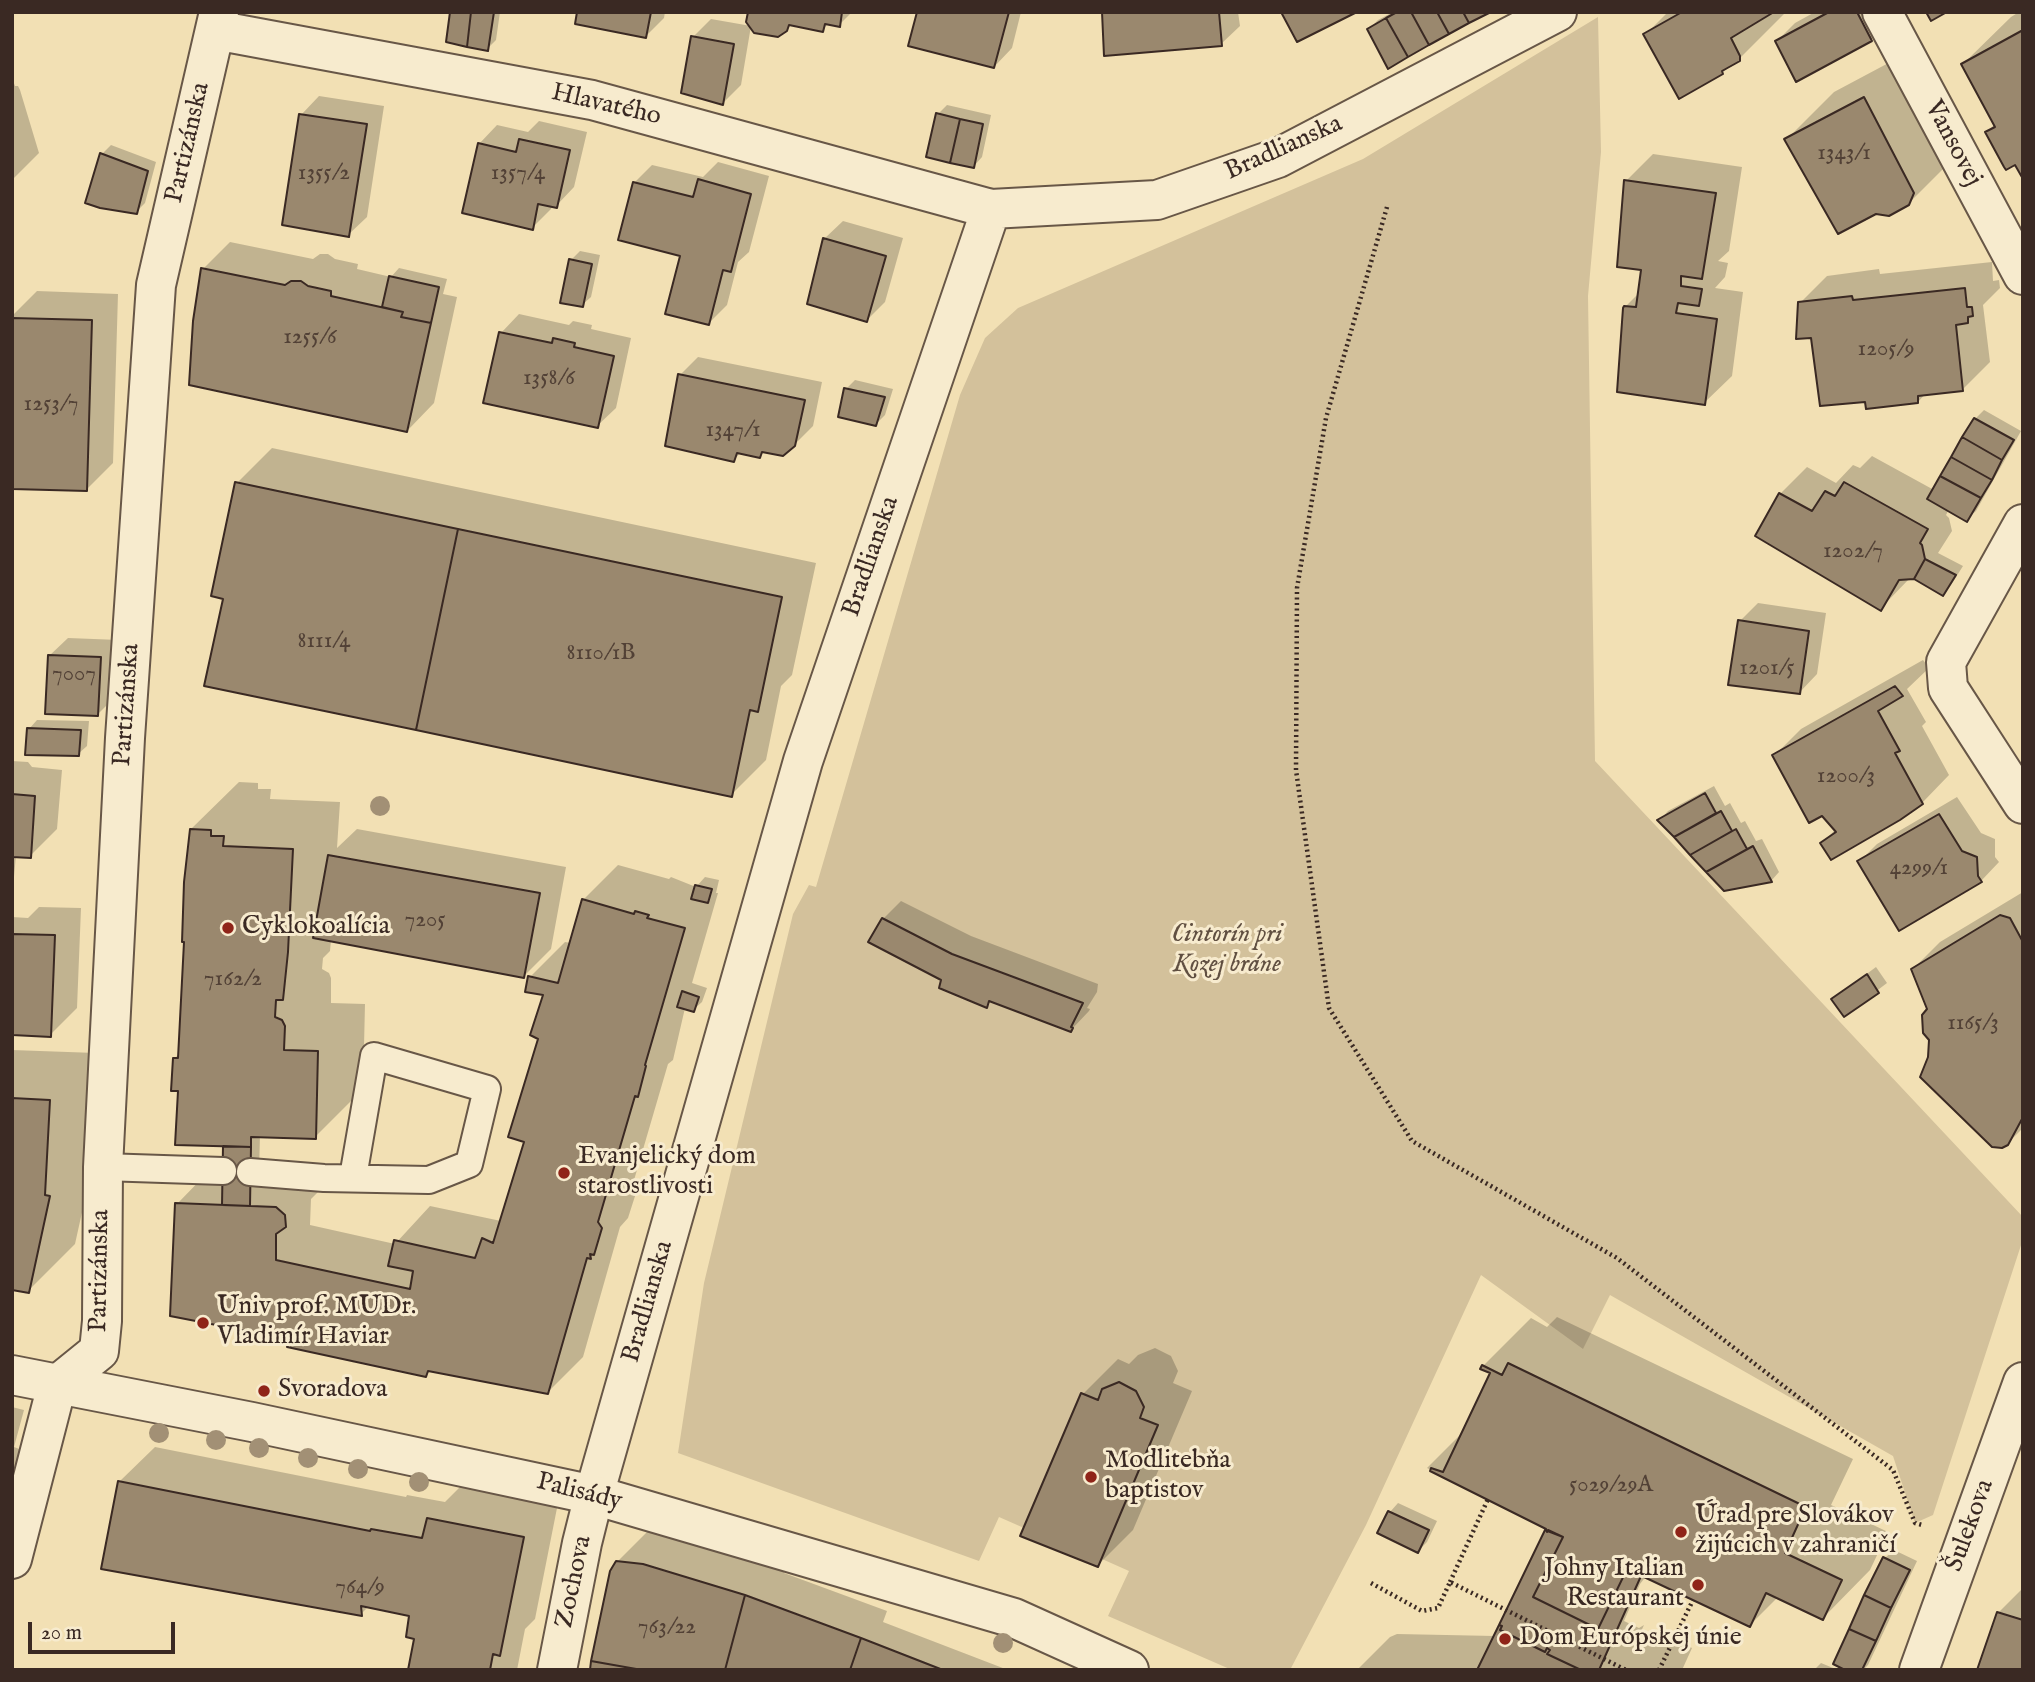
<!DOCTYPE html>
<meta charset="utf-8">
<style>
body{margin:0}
#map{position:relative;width:2035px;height:1682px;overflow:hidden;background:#f2e0b4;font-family:"IM FELL English",serif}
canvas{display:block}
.frame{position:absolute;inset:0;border:14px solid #3a2923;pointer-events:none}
.scale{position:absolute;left:28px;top:1622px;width:147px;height:32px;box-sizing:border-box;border:4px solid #3a2923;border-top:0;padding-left:9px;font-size:21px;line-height:24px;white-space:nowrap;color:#3a2923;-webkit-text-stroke:5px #f7ebce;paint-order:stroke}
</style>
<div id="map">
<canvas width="2035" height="1682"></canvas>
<div class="frame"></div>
<div class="scale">20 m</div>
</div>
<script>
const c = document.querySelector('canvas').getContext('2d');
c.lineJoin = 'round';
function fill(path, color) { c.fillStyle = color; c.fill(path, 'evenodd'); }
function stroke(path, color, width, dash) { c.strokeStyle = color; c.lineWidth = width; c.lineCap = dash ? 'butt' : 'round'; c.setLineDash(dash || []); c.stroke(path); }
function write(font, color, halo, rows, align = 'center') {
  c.font = font + ' "IM FELL English",serif'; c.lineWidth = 6; c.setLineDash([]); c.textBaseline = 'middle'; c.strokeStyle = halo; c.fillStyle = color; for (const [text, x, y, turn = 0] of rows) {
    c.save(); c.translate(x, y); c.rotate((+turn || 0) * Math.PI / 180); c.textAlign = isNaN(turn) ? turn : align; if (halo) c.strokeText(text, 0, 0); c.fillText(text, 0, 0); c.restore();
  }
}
const green = new Path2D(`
 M1598,17L1601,152L1588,296L1595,761L2023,1217V1239L1933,1515L1915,1523L1893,1456L1610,1295L1583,1349L1481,1275L1366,1525L1290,1670H1232L1108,1616L1129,1571L1102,1559L1158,1426L1140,1418L1144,1407L1136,1391L1119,1382L1102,1389L1098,1400L1081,1393L1024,1528L999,1517L979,1561L678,1453L704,1283L793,914L809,885L816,887L960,395L985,338L1018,308L1363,159Z`);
const shadow = new Path2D(`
 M453,12H500L496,40L487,49Z
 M579,12H665L664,18L646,36Z
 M750,12H852L839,25L829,23L822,30L792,24L786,30L751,26L741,85L723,103L693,37L711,19L751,26Z
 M919,12H1021L1012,48L994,67Z
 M1104,12H1238L1240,26L1221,44Z
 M1393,12H1487L1369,29L1378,20Z
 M1668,12H1786L1739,59L1722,73L1645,35Z
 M1815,12H1884L1889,22L1871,40L1777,41L1795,23Z
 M2019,12H2023V175L2016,163L1987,132L1995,124L1963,64L2011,17Z
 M1911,51L1956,156L1908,204L1786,140L1834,92Z
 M12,78L15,86H18L20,90L39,153L12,180Z
 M319,96L384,106L367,217L348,235L301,115Z
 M947,105L991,115L982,157L974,166L938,114Z
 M539,121L587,132L574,187L556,206L552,205L551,209L532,228L479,144L497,125L528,132Z
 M111,145L156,162L145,203L136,212L102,154Z
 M1653,154L1742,167L1729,251L1718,261L1728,263L1725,277L1715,288L1743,292L1732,376L1704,403L1626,306L1640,292L1643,269L1626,181Z
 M718,162L769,176L749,252L738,262L727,305L709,323L682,255L634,183L652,165L703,177Z
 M843,221L903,238L885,302L867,320L824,239Z
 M230,242L313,259L320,254H328L335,259L358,264L357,269L391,277L399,268L447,279L443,294L457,297L434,403L407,431L203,269Z
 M580,251L600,255L591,297L582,305L571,260Z
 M1992,262L1993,281L1999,280L2000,288L1983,305L1990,362L1963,389L1926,393L1918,402L1866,400L1813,337L1800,303L1827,276L1879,269L1880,274Z
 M37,291L118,294L113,463L86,490L12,487V316Z
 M519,314L569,325L573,321L592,325L591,329L631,338L616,408L597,426L501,333Z
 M698,357L822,382L813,426L794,445L765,451L759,457L741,452L734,460L680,375Z
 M855,380L893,389L885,415L876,424L846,389Z
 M1984,410L2021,431L1976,511L1967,519L1949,509L1946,515L1949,518L1952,531L1938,553L1963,566L1951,585L1942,594L1914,577L1910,578L1881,608L1780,494L1807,467L1836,483L1853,465L1860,468L1872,456L1934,490L1975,419Z
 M272,448L816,563L792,675L781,686L766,760L731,795L225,597L237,483Z
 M1758,603L1826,613L1817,674L1799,693L1740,621Z
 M68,638L119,640L116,696L98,714L49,656Z
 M1923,660L1929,668L1907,689L1926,722L1922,726L1949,775L1922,803L1822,843L1836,829L1774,756L1801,729Z
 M37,720L89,721L87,746L78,754L29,729Z
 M12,761L28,762L32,767L62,770L57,829L30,856L16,855L12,899Z
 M239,782L258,783V789H271L270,799L340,802L337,848L357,829L566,867L551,949L524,976L331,940L330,951L323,958L322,969L329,973L331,978V1003L365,1004L363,1089L315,1137L260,1135L259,1171L320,1190L311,1199L310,1225L395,1244L430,1206L501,1221L526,1141L545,993L530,977L565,942L571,943L583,900L618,865L669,879L671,877L696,887L705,877L719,880L716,893H718L692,983L707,988L702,1002L693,1010L685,1008L673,1060L668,1064L632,1187L636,1193L628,1218L620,1227L583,1357L548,1392L431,1370L426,1375L285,1337L177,1204L211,1169L224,1170L225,1144L180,1089L174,1059L180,1053L191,829Z
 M1714,786L1725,806L1730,803L1741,823L1745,821L1756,841L1762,839L1779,872L1771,881L1724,889L1660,820L1668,811Z
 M1957,797L1981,833L1995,839V857L1999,862L1981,881L1859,862L1877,844Z
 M2023,892V1128L2007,1144L1929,1057V1009L1913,969L1940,942Z
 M901,901L971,936L1098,984L1097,992L1087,1008L1090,1009L1089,1011L1071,1030L992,1000L987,1005L943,979L883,919Z
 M39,907L81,908L77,1008L50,1035L12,1033V917L28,918Z
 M1876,967L1887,983L1845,1015L1833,999Z
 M12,1050L96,1053V1149L75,1244L28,1291L12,1288Z
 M1557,1317L1853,1459L1831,1505L1888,1532L1870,1570L1823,1618L1778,1597L1750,1625L1647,1575L1640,1584L1624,1621L1639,1628L1644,1625L1638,1638H1672L1692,1648L1682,1670H1357L1390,1637L1397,1634L1495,1636L1549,1528L1427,1468L1465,1430L1492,1372L1483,1368V1366L1531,1318L1547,1327Z
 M1155,1348L1171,1356L1178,1371L1173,1383L1192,1391L1133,1530L1098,1565L1023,1535L1083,1394L1118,1359L1129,1364L1138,1355Z
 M12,1407L24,1410L14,1447L22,1450L12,1487Z
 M155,1447L406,1497L407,1495L445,1502L463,1484L558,1503L535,1619L525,1629L517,1670H410L416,1638L411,1614L369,1606L361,1614L120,1481Z
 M1398,1503L1437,1521L1427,1542L1418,1551L1379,1532L1390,1512Z
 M665,1514L791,1548L784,1573L887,1611L883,1622L1008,1670H593L617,1562Z
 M1894,1550L1917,1561L1868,1665L1863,1670H1849L1885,1558Z
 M2023,1588V1670L1998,1613Z
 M1821,1663L1838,1670H1814Z`);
const building = new Path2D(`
 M450,12H471L467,47L446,42Z
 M471,12H494L488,51L467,47Z
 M577,12H651L646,38L575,24Z
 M748,12H842L840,27L825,24L823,32L789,25L787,31L778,37L754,33L746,22Z
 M917,12H1009L994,68L908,46Z
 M1102,12H1219L1222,46L1104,56Z
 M1281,12H1357L1297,42Z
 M1397,12H1411L1429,45L1408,57L1386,18Z
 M1411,12H1437L1449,34L1429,45Z
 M1437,12H1463L1469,23L1449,34Z
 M1463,12H1489V13L1469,23Z
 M1682,12H1774L1731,38L1740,56V61L1722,71L1723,74L1679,99L1643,34Z
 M1829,12H1857L1872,41L1796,82L1775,41Z
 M1926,12H1947L1931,21Z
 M1386,18L1408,57L1388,69L1367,29Z
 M2023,30V179L2015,165L2006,170L2004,167L1985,132L1995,127L1961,64Z
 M691,36L734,44L723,105L681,93Z
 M1864,97L1914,193L1909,205L1889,216L1876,214L1838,234L1784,139Z
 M936,113L960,119L950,163L926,157Z
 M299,114L367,124L349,237L282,225Z
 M960,119L983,124L974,168L950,163Z
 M519,139L570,150L557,208L538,204L533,230L462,213L478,143L516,152Z
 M100,153L148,171L137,214L100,208L85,203Z
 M698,179L751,194L731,272L723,270L709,325L665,314L680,256L618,240L633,182L693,197Z
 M1624,180L1716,193L1702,279L1681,276V286L1702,289L1699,306L1678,303L1676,313L1717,319L1705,405L1617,392L1623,308L1624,306L1636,307L1641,270L1617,267Z
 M823,238L886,256L867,322L807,304Z
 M569,259L592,264L583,307L560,303Z
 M201,268L285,285L291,281H301L308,286L331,291V296L403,312L401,317L431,323L407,432L189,385L193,321Z
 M389,276L439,287L431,323L401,317L403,312L382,307Z
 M1965,288L1967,307H1972L1973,316L1968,317V323L1956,325L1963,391L1918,396V403L1866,409L1865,402L1820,406L1811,338L1796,339L1798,302L1852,296L1853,300Z
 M12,318L92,320L87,491L12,489Z
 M499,332L552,343L553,338L575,343L574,347L614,356L598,428L483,403Z
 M678,374L805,400L795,446L783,456L762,452L760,458L737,453L734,462L665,446Z
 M844,388L885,397L876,426L838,417Z
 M1974,418L2014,440L2002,460L1962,437Z
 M1962,437L2002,460L1992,480L1951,457Z
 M1951,457L1992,480L1981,498L1940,476Z
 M1940,476L1981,498L1967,522L1927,499Z
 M235,482L458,529L416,730L204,686L223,599L211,596Z
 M1844,482L1928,529L1920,543L1922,545L1925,559L1914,579L1899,580L1881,611L1755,536L1779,493L1812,511L1825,491L1835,496Z
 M458,529L782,597L758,712L750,710L732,797L416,730Z
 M1925,559L1956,575L1943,596L1914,579Z
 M1738,620L1809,631L1800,694L1728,685Z
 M48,655L101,657L98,716L45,714Z
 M1895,686L1903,696L1878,711L1900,751L1895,753L1923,804L1900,820L1831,860L1820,843L1836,832L1822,816L1809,823L1772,755Z
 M27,728L81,730L79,756L25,755Z
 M1705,793L1716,813L1674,837L1657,820Z
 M12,794L35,796L31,858L12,857Z
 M1721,811L1732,831L1690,855L1674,837Z
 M1939,814L1962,851L1977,857L1978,876L1982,882L1899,931L1857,861Z
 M190,829L211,830V836H224L223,846L293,849L288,952L283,1000H276L275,1017L282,1020L285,1026L284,1050L318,1051L316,1139L251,1137V1147L175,1145L178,1091H171L173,1058H178L184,942H182L184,882Z
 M1736,829L1747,849L1706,872L1690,855Z
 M1753,846L1772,882L1724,891L1706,872Z
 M328,855L540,893L524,978L313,938Z
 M695,885L712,889L708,903L691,899Z
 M582,899L634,914L635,911L649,915L647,918L685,928L645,1065L646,1066L638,1097L635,1096L598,1222L602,1228L594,1255L590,1254L591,1259L587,1258L548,1394L428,1371L426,1377L287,1347L288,1343L282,1341L283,1338L170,1316L175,1203L276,1207L285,1215L286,1227L276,1234V1260L410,1289L413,1271L388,1266L394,1240L475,1258L482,1238L493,1243L524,1142L508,1137L538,1039L530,1035L543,995L525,992L528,976L558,983Z
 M2000,915L2010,918L2023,942L2022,1119L2008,1145L2002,1148L1992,1147L1920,1077L1928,1057L1929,1040L1923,1033L1922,1015L1927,1009L1911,969Z
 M882,918L952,954L1083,1003L1071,1027L1073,1028L1071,1032L989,1001L987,1008L939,988L941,980L868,942Z
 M12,934L55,935L51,1037L12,1035Z
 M1867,974L1879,993L1844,1017L1831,999Z
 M682,991L699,997L694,1012L677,1007Z
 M12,1098L50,1100L45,1195L50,1196L29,1293L12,1290Z
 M223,1146L251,1147L250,1206L222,1205Z
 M1508,1363L1806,1507L1785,1553L1842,1580L1823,1620L1766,1593L1750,1627L1627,1569L1598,1629L1533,1597L1563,1537L1548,1530L1547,1532L1546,1529L1430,1471L1431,1468L1443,1472L1490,1373L1480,1369L1482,1365L1502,1375Z
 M1119,1382L1136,1391L1144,1407L1140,1418L1158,1425L1098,1567L1020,1536L1081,1393L1098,1400L1102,1389Z
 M118,1481L370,1531L371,1529L422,1538L427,1518L524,1537L500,1656L493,1654L490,1670H408L414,1639L406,1637L409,1616L361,1606L362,1616L101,1569Z
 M1388,1511L1429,1530L1418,1553L1377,1533Z
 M1545,1530L1563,1537L1533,1597L1598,1629L1627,1569L1641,1576L1599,1670H1581L1547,1654L1550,1650L1547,1648L1545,1652L1500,1630L1502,1626L1499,1625Z
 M1883,1557L1910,1570L1891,1608L1864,1595Z
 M616,1561L643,1564L745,1595L725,1670H642L591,1661L610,1571Z
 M745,1595L861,1638L850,1670H725Z
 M1864,1595L1891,1608L1876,1641L1849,1629Z
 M1997,1612L2023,1620V1670H1977Z
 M1499,1625L1502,1626L1500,1630L1545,1652L1547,1648L1550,1650L1547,1654L1581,1670H1477Z
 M1849,1629L1876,1641L1862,1670H1845L1833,1664Z
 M861,1638L943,1670H850Z
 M591,1661L642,1670H590Z`);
const path = new Path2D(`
 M1387,207L1326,418L1297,588L1296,770L1329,1008L1412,1141L1617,1258L1893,1470L1915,1523L1922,1525
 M1450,1582L1488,1499
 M1371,1583L1422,1611L1438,1608L1450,1582L1626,1670
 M1659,1670L1693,1600`);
const service = new Path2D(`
 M103,1167L223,1171
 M250,1172L324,1178L429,1180L469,1164L487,1089L374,1056L353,1177`);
const minor = new Path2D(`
 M1882,12L2023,275
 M215,30L592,100L991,209L1157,200L1278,158L1557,12
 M2023,524L1946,662L1948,688L2023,804
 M12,1559L57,1385L99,1351L102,1321L103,1167L125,738L156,285L219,12
 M557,1670L582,1543L594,1495L803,761L991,209
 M1919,1670L2023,1382`);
const tertiary = new Path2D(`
 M12,1375L252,1422L594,1495L1014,1618L1129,1670`);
const trees = [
 [380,806],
 [159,1433],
 [216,1440],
 [259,1448],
 [308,1458],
 [358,1469],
 [419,1482],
 [1003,1643]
];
const markers = [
 [228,928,7,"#8f2418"],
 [564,1173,7,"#8f2418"],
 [203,1323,7,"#8f2418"],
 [264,1391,7,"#8f2418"],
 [1091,1477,7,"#8f2418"],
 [1681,1532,7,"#8f2418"],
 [1698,1585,7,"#8f2418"],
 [1505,1639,7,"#8f2418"]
];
const numberNames = [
 ["1343/1",1844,154],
 ["1355/2",324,174],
 ["1357/4",518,174],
 ["1255/6",310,338],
 ["1205/9",1886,350],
 ["1358/6",549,379],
 ["1253/7",51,405],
 ["1347/1",733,431],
 ["1202/7",1853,552],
 ["8111/4",324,642],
 ["8110/1B",601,654],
 ["1201/5",1767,669],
 ["7007",74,675],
 ["1200/3",1846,777],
 ["4299/1",1919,869],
 ["7205",425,921],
 ["7162/2",233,980],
 ["1165/3",1973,1024],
 ["5029/29A",1611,1486],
 ["764/9",360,1588],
 ["763/22",667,1628]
];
const streetNames = [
 ["Hlavatého",606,106,13],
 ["Partizánska",189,143,-77],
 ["Vansovej",1952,144,62],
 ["Bradlianska",1284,149,-24],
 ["Bradlianska",872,557,-71],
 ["Partizánska",128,705,-86],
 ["Partizánska",101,1271,-89],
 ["Bradlianska",649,1302,-74],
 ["Palisády",579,1493,14],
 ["Šulekova",1971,1526,-70],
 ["Zochova",575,1582,-78]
];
const poiNames = [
 ["Cyklokoalícia",242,928],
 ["Evanjelický dom",578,1158],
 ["starostlivosti",578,1188],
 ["Univ prof. MUDr.",217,1308],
 ["Vladimír Haviar",217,1338],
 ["Svoradova",278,1391],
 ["Modlitebňa",1105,1462],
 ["baptistov",1105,1492],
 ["Úrad pre Slovákov",1695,1517],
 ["žijúcich v zahraničí",1695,1547],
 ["Johny Italian",1684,1570,"right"],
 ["Restaurant",1684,1600,"right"],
 ["Dom Európskej únie",1519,1639]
];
const parkNames = [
 ["Cintorín pri",1227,936],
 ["Kozej bráne",1227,966]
];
fill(green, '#d3c19b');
fill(shadow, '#0003');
fill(building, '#9a886e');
stroke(building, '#3a2923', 2);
stroke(service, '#685747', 30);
stroke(minor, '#685747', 42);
stroke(tertiary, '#685747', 42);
stroke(path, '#3a2923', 4.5, [2, 3.5]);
stroke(service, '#f7ebce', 26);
stroke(minor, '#f7ebce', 38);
stroke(tertiary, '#f7ebce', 38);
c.fillStyle = '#a29075';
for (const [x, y] of trees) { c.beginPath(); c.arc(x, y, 10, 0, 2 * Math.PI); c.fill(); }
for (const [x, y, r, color] of markers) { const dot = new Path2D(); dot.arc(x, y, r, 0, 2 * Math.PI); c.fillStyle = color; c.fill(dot); stroke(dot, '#f7ebce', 2.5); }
write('23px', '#524136', null, numberNames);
write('26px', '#3a2923', '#f7ebce', streetNames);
write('26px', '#3a2923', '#f7ebce', poiNames, 'left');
write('italic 26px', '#604f41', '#f7ebce', parkNames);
</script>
